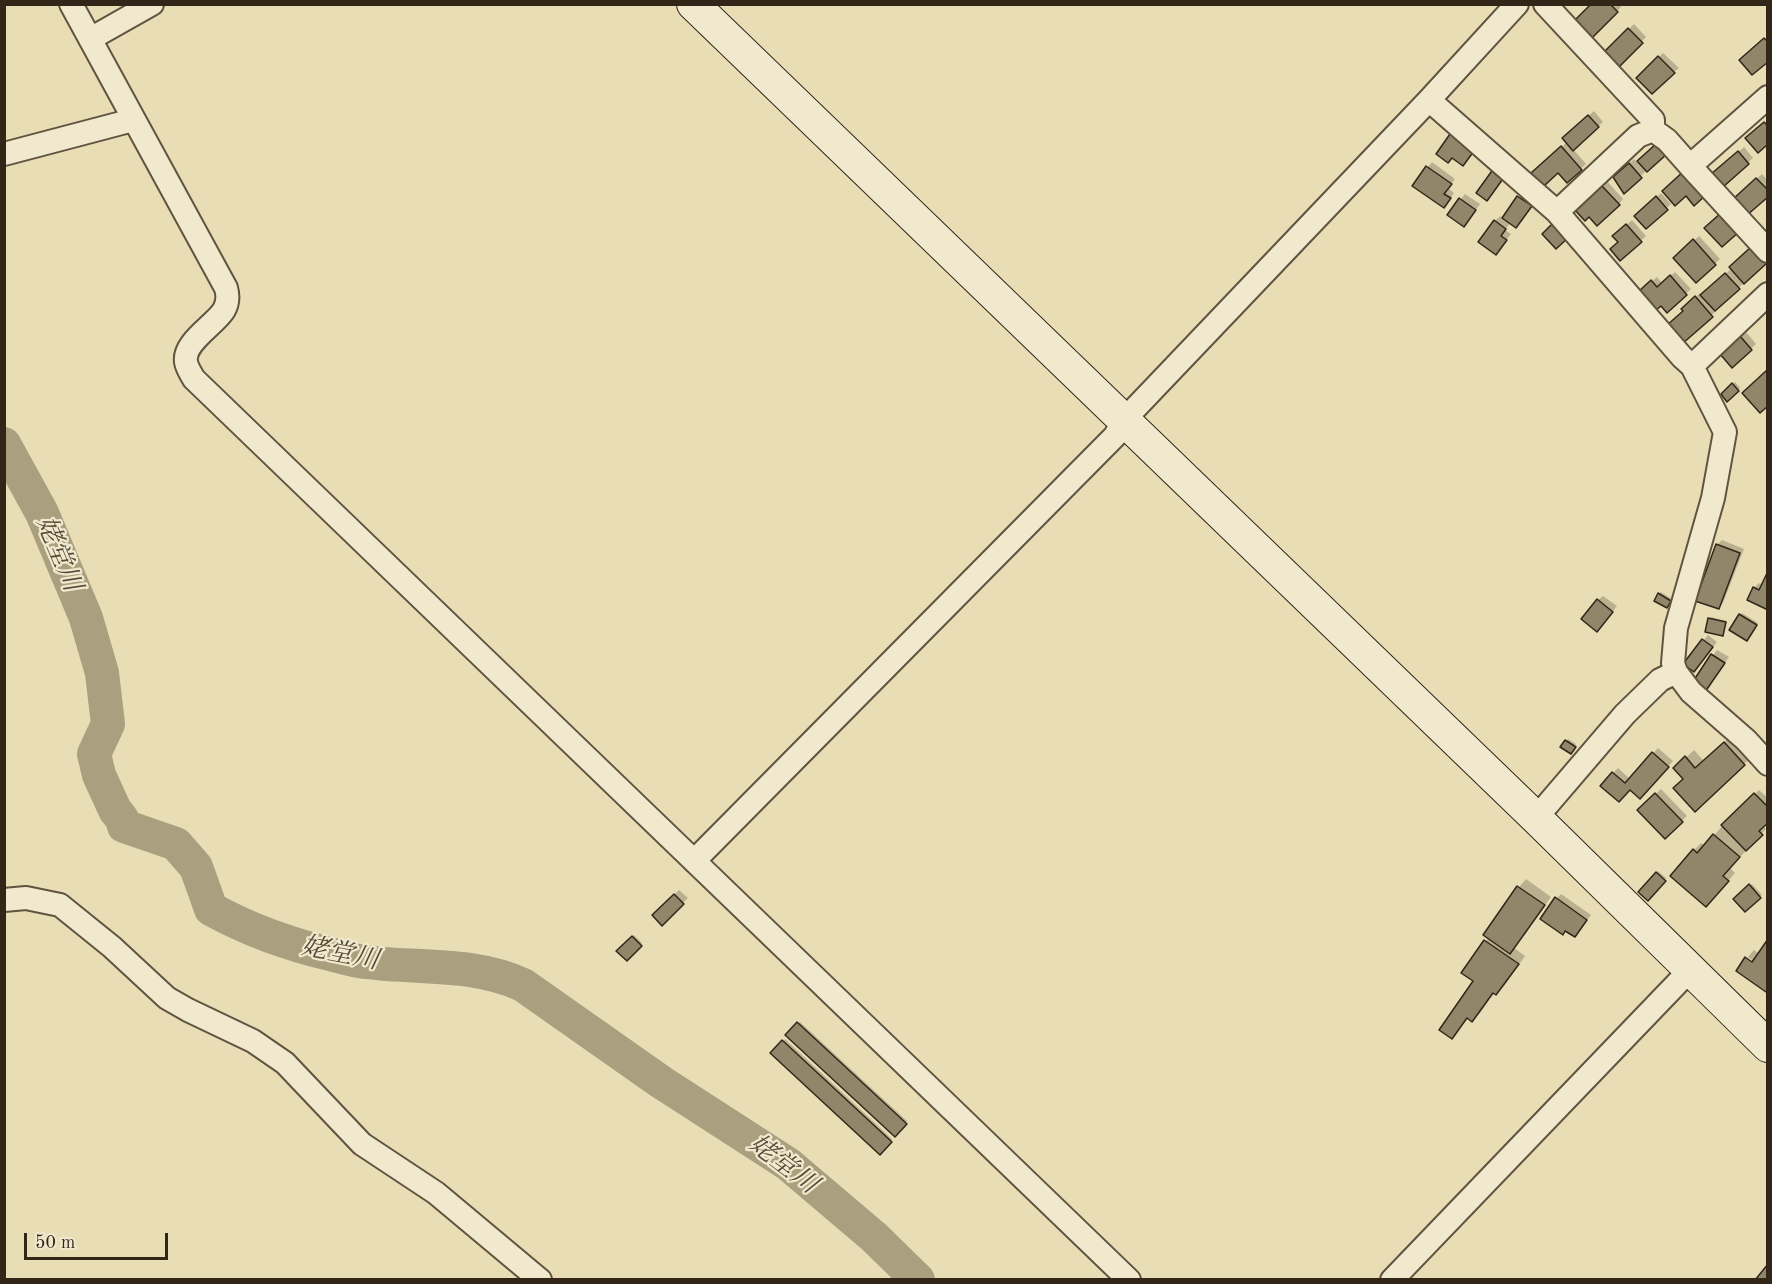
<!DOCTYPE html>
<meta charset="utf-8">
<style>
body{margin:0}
#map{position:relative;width:1772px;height:1284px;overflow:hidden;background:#e8ddb4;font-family:"Old Standard TT",serif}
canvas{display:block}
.frame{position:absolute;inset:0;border:6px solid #322619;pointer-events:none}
.scale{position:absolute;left:24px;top:1233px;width:144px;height:27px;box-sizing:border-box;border:3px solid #322619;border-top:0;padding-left:8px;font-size:18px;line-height:21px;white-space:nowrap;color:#322619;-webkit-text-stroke:4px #f0e9ce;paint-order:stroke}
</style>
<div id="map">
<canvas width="1772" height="1284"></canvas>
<div class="frame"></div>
<div class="scale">50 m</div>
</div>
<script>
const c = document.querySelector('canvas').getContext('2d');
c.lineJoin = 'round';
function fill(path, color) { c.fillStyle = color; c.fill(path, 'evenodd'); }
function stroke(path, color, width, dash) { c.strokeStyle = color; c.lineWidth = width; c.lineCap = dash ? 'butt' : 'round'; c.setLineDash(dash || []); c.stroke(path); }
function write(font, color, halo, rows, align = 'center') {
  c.font = font + ' "Old Standard TT","Noto Serif JP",serif'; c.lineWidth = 4.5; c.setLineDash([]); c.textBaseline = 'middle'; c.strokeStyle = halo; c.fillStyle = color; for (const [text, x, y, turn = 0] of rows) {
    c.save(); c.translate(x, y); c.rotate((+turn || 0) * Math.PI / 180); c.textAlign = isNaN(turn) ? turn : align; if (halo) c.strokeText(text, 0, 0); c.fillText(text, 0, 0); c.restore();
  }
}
const shadow = new Path2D(`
 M1593,4H1619L1621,7L1592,36Z
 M1634,24L1646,37L1619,65L1606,52Z
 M1663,53L1679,68L1674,72L1638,78Z
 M1594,111L1603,122L1573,149L1586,164L1567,181L1558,171L1538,169L1567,142L1569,133Z
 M1744,147L1753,158L1723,185L1718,170Z
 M1666,153L1645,172L1624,192L1615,178L1634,159L1637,162L1643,156Z
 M1432,162L1455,179L1448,188L1454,193L1448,202L1428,167Z
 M1762,174L1768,181V195H1738Z
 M1607,181L1623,199L1619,204L1581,205Z
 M1523,192L1535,201L1520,221L1511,222L1505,230L1511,234L1500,248L1495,221L1500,216L1503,219Z
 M1661,193L1671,204L1646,227L1636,216Z
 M1465,194L1480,204L1469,220L1449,214Z
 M1632,220L1646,236L1620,259L1619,242L1614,236Z
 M1699,236L1720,259L1696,281L1675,258Z
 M1732,268L1744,283L1715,309L1716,311L1712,315L1684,311L1683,309L1700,293L1702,295Z
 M1675,272L1691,289L1667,311L1645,287L1657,277L1662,283Z
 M1746,332L1756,344L1732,366L1727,349Z
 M1735,382L1740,388L1727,399L1723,394Z
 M1722,540L1744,549L1723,603L1718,608L1717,545Z
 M1759,583L1763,585L1768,608L1754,588Z
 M1661,592L1672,599L1669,605L1659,594Z
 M1603,596L1617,606L1602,625L1598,600Z
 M1742,613L1758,623L1749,637L1740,615Z
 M1711,617L1727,621L1723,635L1709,619Z
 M1708,635L1717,642L1699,665L1685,663Z
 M1717,650L1729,657L1705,690L1694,682Z
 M1732,735L1752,757L1744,764L1685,779L1675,768L1694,750L1704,761Z
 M1568,739L1576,744L1572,750L1562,747Z
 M1658,748L1673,761L1645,793L1630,788L1613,773L1618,768L1630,779Z
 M1661,789L1687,816L1665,837L1639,810Z
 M1759,790L1768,798V821L1763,825L1766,829L1730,868L1735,873L1713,898L1694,850L1701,843L1705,846L1723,825Z
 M1658,871L1666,878L1648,899L1640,892Z
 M1526,879L1551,897L1514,948L1525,956L1504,986L1496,993L1494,992L1480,1013L1472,1020L1468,1017L1452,1037L1476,981L1464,972L1489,937L1485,934L1519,887Z
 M1752,884L1762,895L1745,910L1735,899Z
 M679,890L688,898L662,923L654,915Z
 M1561,894L1591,915L1579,931L1566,929L1557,898Z
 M634,935L642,943L627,959L619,951Z
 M1768,942V988L1766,990L1738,970L1746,959L1758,967L1759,965L1748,957L1754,950L1759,954Z
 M800,1022L907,1121L895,1135L787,1035Z
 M785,1039L892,1139L880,1153L772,1053Z`);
const river = new Path2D(`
 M4,444L42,513L86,618L102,673L108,724L94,754L99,775L115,810L122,819L124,826L176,844L196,867L211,909C249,930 288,944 330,954C342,957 354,961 366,962C419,969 473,962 523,985L661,1082L788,1164L874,1237L918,1280`);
const building = new Path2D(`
 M1591,4H1610L1618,12L1592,38L1575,20Z
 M1628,28L1643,43L1619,67L1604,52Z
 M1764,38L1768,42V62L1752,75L1739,60Z
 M1658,56L1675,73L1652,94L1636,78Z
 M1588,115L1599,127L1573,151L1562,138Z
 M1764,122L1768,126V144L1758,153L1745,138Z
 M1450,134L1474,151L1463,166L1452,158L1448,163L1436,154Z
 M1657,143L1667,154L1647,172L1637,161Z
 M1561,146L1582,170L1567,183L1558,173L1543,187L1531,173Z
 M1738,151L1749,164L1723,187L1711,174Z
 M1629,163L1642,178L1624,194L1613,177Z
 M1426,166L1452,184L1444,194L1451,198L1444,208L1412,186Z
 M1494,168L1505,176L1487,201L1476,193Z
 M1685,170L1707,194L1694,206L1686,196L1675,206L1662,191Z
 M1756,178L1768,190V197L1746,216L1732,200Z
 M1601,185L1620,205L1597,226L1589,217L1585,221L1574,209Z
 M1517,196L1532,206L1516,228L1502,218Z
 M1656,196L1668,210L1646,229L1634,216Z
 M1459,198L1476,210L1464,227L1447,215Z
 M1722,212L1740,231L1722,247L1704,228Z
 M1494,220L1506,229L1501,236L1507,240L1496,255L1478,242Z
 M1554,222L1569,237L1556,249L1542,234Z
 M1626,224L1642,242L1620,261L1610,249L1618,242L1612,236Z
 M1693,239L1716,265L1696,283L1673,258Z
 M1752,246L1767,263L1744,284L1729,267Z
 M1725,273L1740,289L1715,311L1700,295Z
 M1670,275L1687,295L1667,313L1661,306L1655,311L1638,292L1651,280L1657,287Z
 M1695,296L1713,317L1682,344L1666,326L1683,311L1681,309Z
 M1740,336L1752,350L1732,368L1720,354Z
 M1767,370L1768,406L1760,413L1742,393Z
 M1732,383L1739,391L1727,402L1721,394Z
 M1716,544L1740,553L1719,609L1695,601Z
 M1768,571V610L1747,600L1753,587L1759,590Z
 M1658,593L1671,601L1667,608L1654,601Z
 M1597,599L1613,612L1597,632L1581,619Z
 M1739,614L1757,625L1747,641L1729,630Z
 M1708,618L1726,622L1723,636L1705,632Z
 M1702,639L1713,647L1694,672L1683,664Z
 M1711,654L1725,663L1705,692L1692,683Z
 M1565,740L1576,747L1571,754L1560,747Z
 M1724,742L1745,765L1695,812L1673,788L1683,779L1673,768L1685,756L1695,768Z
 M1652,752L1669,767L1640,799L1630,790L1619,802L1600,786L1612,772L1625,783Z
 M1655,793L1683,822L1665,839L1637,810Z
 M1754,793L1768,807V823L1759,831L1763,835L1746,851L1721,825Z
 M1713,834L1740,857L1723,876L1729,881L1706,907L1670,876L1693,849L1697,853Z
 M1656,872L1666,881L1648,901L1638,892Z
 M1749,884L1761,898L1745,912L1733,899Z
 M1517,886L1545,905L1510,954L1483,935Z
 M674,894L684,904L662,926L652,915Z
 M1555,897L1587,920L1575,937L1565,931L1563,935L1540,919Z
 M632,936L642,946L627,961L616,951Z
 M1768,939V990L1766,992L1736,971L1745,957L1752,962Z
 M1484,940L1519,964L1496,995L1493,993L1472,1022L1467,1018L1452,1039L1439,1030L1473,981L1461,973Z
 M797,1022L907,1124L895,1137L785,1035Z
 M782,1040L892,1142L880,1155L770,1053Z
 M1768,1264V1280H1755Z`);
const street = new Path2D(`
 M71,4L226,288C228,295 228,303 224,310C215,325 183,342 186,362C187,368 191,374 194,379L1129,1280
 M1545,4L1653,120V130
 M90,39L152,4
 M1768,97L1690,166L1768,251
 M1429,100L1557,212L1682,357L1692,366L1725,432L1713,498L1676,628L1673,663L1676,672L1691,692L1746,740L1768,764
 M4,154L133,120
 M1557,212L1638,136L1653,130L1667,140L1690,166
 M1692,366L1768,294
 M1536,818L1625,714L1660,680L1676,672
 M694,861L1115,436L1123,421L1429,100L1517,4
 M4,900L26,898L60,905L112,947L167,998L188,1010L253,1041L285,1063L362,1144L436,1193L540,1280
 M1392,1280L1690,970`);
const secondary = new Path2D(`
 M693,4L1536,818L1768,1046`);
const waterNames = [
 ["姥堂川",58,554,67],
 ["姥堂川",340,954,11],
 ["姥堂川",783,1165,37]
];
fill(shadow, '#0003');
stroke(river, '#aa9f7f', 34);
fill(building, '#91856a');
stroke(building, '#322619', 1.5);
stroke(street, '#605440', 26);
stroke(secondary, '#322619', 34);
stroke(street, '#f0e9ce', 22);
stroke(secondary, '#f0e9ce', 32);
write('italic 26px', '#564a38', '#f0e9ce', waterNames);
</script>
